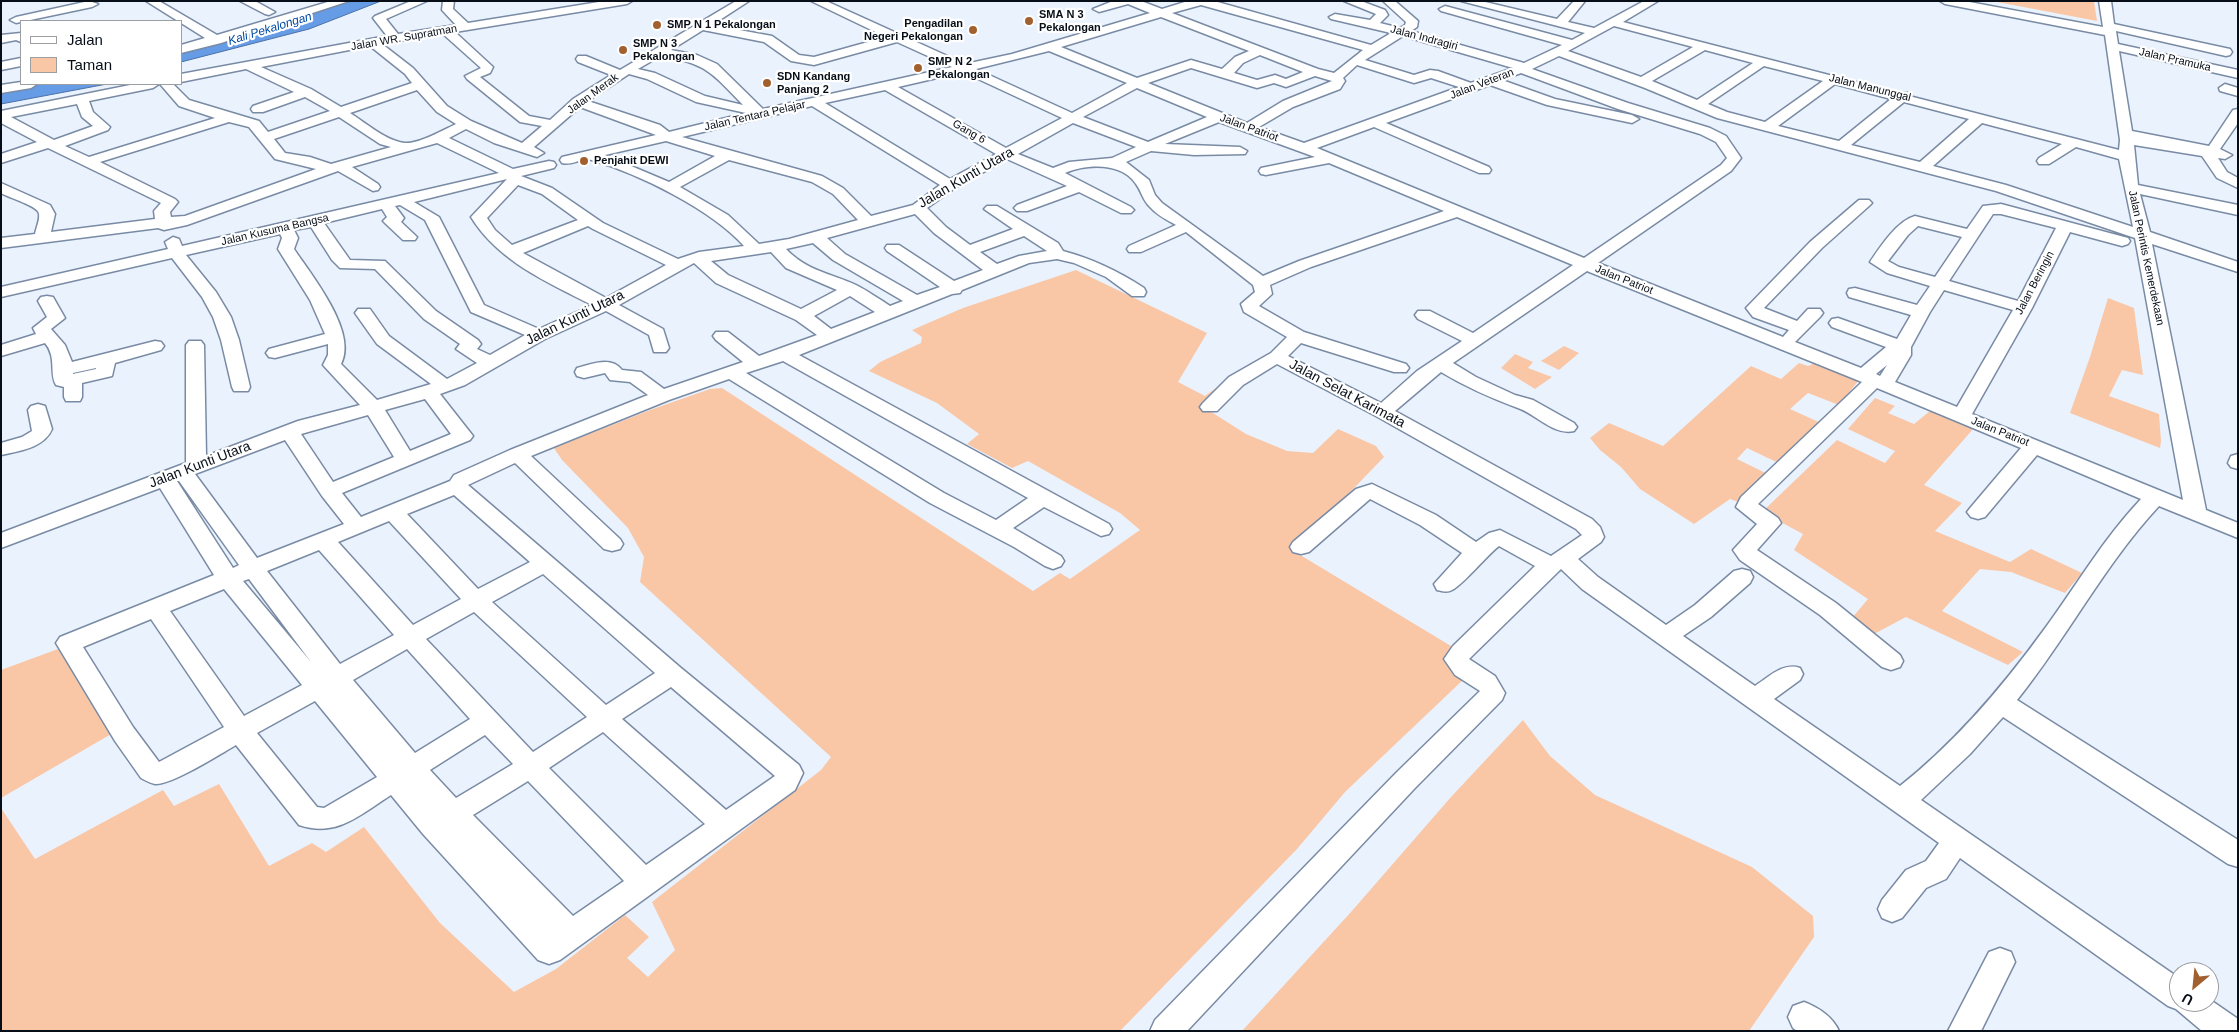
<!DOCTYPE html>
<style>
body{margin:0}
#map{position:relative;width:2239px;height:1032px;overflow:hidden;background:#eaf2fe;font-family:Arial,sans-serif}
canvas{display:block}
.frame{position:absolute;inset:0;border:2px solid #070e17;pointer-events:none}
.legend{position:absolute;left:20px;top:20px;width:162px;height:65px;box-sizing:border-box;background:#fff;border:1px solid #9c9fa2;margin:0;padding:6px 9px;list-style:none;font-size:15px;color:#070e17}
.legend li{display:flex;align-items:center;gap:10px;height:25px}
.legend b{width:25px;border:1px solid #9c9fa2}
.north{position:absolute;left:2169px;top:962px;width:50px;height:50px;box-sizing:border-box;background:#fff;border:1px solid #9c9fa2;border-radius:50%;rotate:208deg;font-size:14px;font-weight:700;line-height:20px;text-align:center;color:#070e17}
.north::after{content:'';display:block;margin:auto;width:18px;height:22px;background:#a3602f;clip-path:polygon(50% 0,100% 100%,50% 72%,0 100%)}
</style>
<div id="map">
<canvas width="2239" height="1032"></canvas>
<div class="frame"></div>
<ul class="legend">
<li><b style="height:6px;background:#fff"></b>Jalan</li>
<li><b style="height:14px;background:#f9c7a6"></b>Taman</li>
</ul>
<div class="north">U</div>
</div>
<script>
const c = document.querySelector('canvas').getContext('2d');
c.lineJoin = 'round';
function fill(path, color) { c.fillStyle = color; c.fill(path, 'evenodd'); }
function stroke(path, color, width, dash) { c.strokeStyle = color; c.lineWidth = width; c.lineCap = dash ? 'butt' : 'round'; c.setLineDash(dash || []); c.stroke(path); }
function write(font, color, halo, rows, align = 'center') {
  c.font = font + ' Arial,sans-serif'; c.lineWidth = 4.5; c.setLineDash([]); c.textBaseline = 'middle'; c.strokeStyle = halo; c.fillStyle = color; for (const [text, x, y, turn = 0] of rows) {
    c.save(); c.translate(x, y); c.rotate((+turn || 0) * Math.PI / 180); c.textAlign = isNaN(turn) ? turn : align; if (halo) c.strokeText(text, 0, 0); c.fillText(text, 0, 0); c.restore();
  }
}
const green = new Path2D(`
 M1992,1H2094L2097,21Z
 M1076,270L1207,333L1178,382L1205,396L1216,388L1222,391L1205,408L1246,434L1287,451L1313,453L1338,429L1376,446L1384,457L1329,514L1292,550L1451,646L1450,670L1464,679L1345,792L1297,849L1120,1031H1V808L35,859L163,790L174,806L219,784L269,866L312,843L326,852L364,827L440,923L514,992L556,969L625,915L649,937L627,958L648,977L675,950L652,902L821,770L831,757L640,582L644,557L628,528L562,460L554,448L650,410L710,389L722,388L1033,591L1060,573L1070,579L1140,530L1120,513L1028,461L1012,468L967,444L979,434L937,403L869,371L880,362L921,343L922,337L912,330L963,308Z
 M2108,298L2134,308L2143,375L2122,370L2109,396L2159,414L2161,441L2160,448L2070,413L2090,357Z
 M1564,346L1579,353L1559,370L1541,361Z
 M1515,354L1533,362L1528,368L1552,377L1535,389L1501,368Z
 M1818,362L1859,380L1839,405L1808,393L1790,409L1832,428L1791,469L1747,448L1737,459L1782,481L1752,507L1730,499L1694,524L1640,489L1621,467L1600,450L1590,438L1609,423L1663,446L1751,366L1781,379L1799,363L1808,366Z
 M1875,398L1895,406L1888,413L1914,424L1930,411L1974,428L1924,485L1962,503L1935,531L2010,562L2031,549L2082,573L2065,593L2011,572L1980,569L1942,611L2023,652L2008,665L1906,617L1874,634L1852,618L1868,599L1794,550L1803,534L1762,512L1837,440L1885,463L1895,451L1848,429Z
 M58,649L113,733L1,798V670Z
 M1523,720L1550,756L1595,795L1752,867L1813,916L1814,937L1749,1031H1242L1351,912L1451,797Z`);
const water = new Path2D(`
 M350,1H381L309,29L181,62V52L239,37Z
 M42,84H107L1,104V91Z`);
const minor = new Path2D(`
 M89,1L98,4L92,7L16,23L10,20L16,17Z
 M146,1H159L217,35L331,1H349L221,43L181,53V45L205,38Z
 M240,1H255L275,12L269,15L265,14Z
 M411,1H427L386,19L398,34L456,25L442,10L443,1H454L453,9L468,23L605,1H632L627,4L455,32L493,67L490,73L480,77L529,116L550,120L573,99L611,75L578,62L576,59L578,56H586L620,70L736,1H749L712,25L772,36L799,55L814,57L886,37L811,1H826L965,64L1012,54L1150,13L1128,4L1099,12L1093,9L1113,1H1141L1162,9L1188,1H1214L1371,45L1391,33L1331,19L1329,17L1335,14L1370,20L1376,14L1344,1H1361L1385,10L1388,15L1380,23L1400,28L1405,25L1406,22L1383,1H1395L1418,21L1417,27L1411,31L1524,63L1562,45L1441,11L1439,9L1445,6L1572,40L1585,33L1461,1H1481L1557,19L1574,1H1585L1568,22L1594,28L1644,1H1658L1623,22L1899,93H1908L1909,96L2119,150L2120,140L2105,35L1945,4L1940,1H1964L2103,27L2099,1H2111L2114,24L2230,49L2232,52L2230,55L2226,56L2116,31L2118,44L2238,70V78L2119,51L2132,131L2209,146L2233,110L2238,109V123L2220,149L2232,155L2225,159L2218,158L2227,172L2238,178V188L2217,178L2202,156L2134,145L2138,185L2238,205V215L2140,194L2150,232L2238,262V272L2152,244L2206,510L2238,523V538L2159,506C2104,565 2067,638 2017,700L2238,840V867L2228,864L2003,717L1970,754L1921,800L2179,978V1002H2209V999L2238,1019V1031H2202L2176,1009L2168,1006L1960,858L1946,879L1926,888L1902,918L1892,922L1882,918L1878,909L1882,900L1906,870L1926,861L1939,843L1582,589L1561,569L1469,659L1495,676L1505,693L1502,700L1415,788L1187,1031H1150L1155,1020L1397,772L1480,691L1455,675L1444,659L1453,646L1535,566L1499,546C1486,556 1464,584 1452,590C1447,593 1442,591 1437,590L1434,584L1462,553L1420,525L1370,499L1309,552L1301,554L1293,552L1290,547L1293,542L1356,489L1372,484L1436,515L1476,542L1489,533L1500,530L1551,556L1582,535L1576,529L1376,416L1277,364L1243,385L1217,411H1203L1200,407L1203,403L1229,377L1271,353L1287,337L1244,312L1241,304L1255,292L1253,285L1186,232L1141,252H1129L1127,249L1129,246L1176,225C1167,220 1157,215 1150,207C1142,199 1142,192 1136,184C1121,162 1087,164 1065,173L1131,207L1134,210L1131,213H1121L1079,192L1027,211H1017L1014,208L1017,205L1067,186L1007,159L955,188L927,208L946,227L970,245L1013,229L984,209L987,206H997L1058,243L1063,251C1093,259 1118,271 1144,288L1146,292L1144,296H1132L1106,277L1074,263L1057,259L1029,263L962,290L960,293L952,294L799,355L1109,524L1112,529L1109,534L1101,536L1044,507L1013,528L1061,556L1064,561L1061,566L1053,569L1045,566L1014,547L930,503L729,379L669,400L531,456L620,539L623,544L620,549L612,551L604,549L515,463L468,485L681,668L799,765L803,773L795,790L560,960L549,964L538,960L423,834L391,795C361,814 337,838 299,825L236,745C220,754 172,785 155,784C150,783 145,780 141,778L115,741L56,643L60,637L214,575L160,488L1,548V533L186,463V345L189,341H201L204,345L206,456L298,421L360,405L323,365L328,355V344L275,358L269,357L266,353L269,349L325,334L310,300L278,249L282,238L280,234L186,255L216,292L231,317L239,340L250,387L248,391H234L232,387L221,340L213,317L202,297L172,258L1,297V287L168,249L165,242L173,237L179,239L182,246L499,173L437,143L352,167L378,184L380,187L378,190L373,191L338,171L187,225L164,230L158,228L1,248V238L35,234C36,228 40,220 39,214C39,206 9,198 1,193V183L50,205L55,214L51,232L155,219L154,211L161,203L48,148L1,163V154L37,142L1,123V111L135,84H159L153,88L89,101L93,112L110,127L108,130L65,146L89,157L215,118L179,106L160,84H173L189,100L259,121L268,132L330,111L305,97L263,112H253L251,109L253,106L294,92L246,69L181,82V74L387,36L373,18L375,16ZM1201,5L1363,50L1334,73L1318,69L1172,13ZM1161,17L1249,51L1235,57L1222,69L1191,60L1137,78L1061,47ZM1614,26L1693,47L1641,77L1568,51ZM703,30L764,42L791,61L814,65L897,42L952,67L763,109L717,64L697,55L671,50ZM443,34L481,68L465,76L467,79L520,122L542,126L522,143L471,121L447,106L413,68L382,44ZM1403,36L1513,68L1471,83L1438,71L1430,70L1414,75L1365,60ZM370,46L405,74L412,83L341,107L311,89L261,67ZM1705,50L1753,63L1697,100L1652,81ZM1049,51L1127,83L1072,113L976,69ZM662,55C708,65 711,72 743,105L705,96L655,73L638,69ZM1260,55L1303,72L1286,79L1275,75L1257,80L1234,73L1243,63ZM1559,56L1645,88L1717,118L1996,191L2135,238L2183,500L1972,414L2032,308L2070,232L2122,246L2128,244L2130,241L2128,238L2001,204L1983,206L1967,229L1915,216C1897,221 1880,247 1870,262L1887,273L1930,286L1917,305L1855,288L1849,289L1847,293L1849,297L1911,315L1897,339L1838,318L1832,319L1829,323L1832,327L1886,347L1861,368L1795,342L1820,317L1823,313L1820,309H1808L1797,321L1764,308L1822,248L1869,206L1872,203L1869,200H1859L1810,242L1746,308L1753,317L1789,330L1783,337L1598,263L1731,171L1741,158L1726,136L1710,128L1628,103L1532,69ZM1357,65L1414,83L1431,78L1459,87L1304,143L1259,127L1293,107L1340,89L1345,81L1343,78ZM1764,66L1823,81L1765,122L1727,112L1708,104ZM1191,68L1257,88L1274,83L1286,87L1315,76L1332,81L1283,101L1247,123L1148,83ZM963,72L1062,118L1006,148L898,87ZM1521,73L1618,109L1700,134L1716,142L1727,158L1721,165L1584,258L1317,148L1374,127L1479,173H1489L1491,170L1489,167L1386,123L1490,85L1547,105L1632,123L1639,119L1632,115L1555,99L1502,80ZM629,74L647,79L696,102L746,113L669,132L660,125L588,101ZM1835,84L1891,99L1839,141L1778,126ZM1137,88L1207,117L1148,142L1083,117ZM417,90L437,112L456,124C443,130 419,144 405,143C386,141 366,123 350,113ZM885,90L996,154L950,179L825,103ZM1904,102L1969,119L1920,162L1851,145ZM77,104L82,117L93,126L54,140L11,117ZM812,106L940,185L913,205L871,216L843,188L822,176L682,137ZM580,107L656,135L562,157L560,160L562,163C572,166 582,157 592,160C639,174 711,209 744,246L699,252L678,259L603,223L552,188L521,176L554,168L556,165L554,162L549,161L513,169L449,138L466,129L494,143L537,157L544,153L534,147ZM339,117L380,144L391,147L331,164L310,157L285,153L274,139ZM229,122L249,127L275,159L316,169L185,216L171,217L170,212L178,202L175,199L100,162ZM1219,122L1315,157L1261,168L1259,171L1261,174L1266,175L1329,163L1444,211L1299,261L1263,276L1162,203L1155,195L1149,180L1126,162L1151,151L1194,155L1245,154L1247,151L1240,147L1165,144ZM1073,123L1136,147L1112,158L1069,162L1053,168L1018,154ZM1982,123L2062,144L2039,158L2037,161L2039,164H2049L2076,147L2119,159L2133,227L2006,185L1933,166ZM666,141L715,156L669,182L605,155ZM729,160L812,182L833,194L858,220L789,239L759,244L728,215L680,187ZM507,179L471,217C498,261 547,282 592,305L539,329L484,305L439,217L414,202ZM518,185L542,194L578,220L512,245L495,230L487,218ZM400,205L425,220L471,312L525,335L490,355L477,349L481,344L478,340L436,311L385,261L350,260L324,223L382,209L387,217L383,221L386,224L403,240H415L417,237L401,222L404,218L395,206ZM915,214L934,233L983,270L954,281L899,245H887L885,248L887,251L940,287L917,295L845,254L827,238ZM1993,214H2001L2056,228L2018,301L1949,281ZM1457,217L1573,265L1473,333L1430,311H1418L1415,315L1418,319L1462,341L1417,371L1381,403L1288,356L1301,343L1394,372H1406L1409,368L1406,364L1304,332L1259,306L1272,294L1270,285L1311,267ZM588,226L593,229L666,265L606,298L523,253ZM1918,226L1962,237L1935,277L1899,267L1888,261L1908,235ZM311,227L332,260L340,268L375,269L424,319L460,344L456,349L477,363L447,379L389,336L370,309H358L355,313L377,344L431,384L377,400L341,364C358,332 312,276 294,249L298,238L294,230ZM1024,236L1047,251L1019,256L997,264L980,252ZM813,243L833,260L903,301L890,306C879,299 868,291 856,285C830,273 807,271 786,249ZM771,252L786,268L837,290L801,309L728,275L711,261ZM694,263L716,283L796,320L817,335L759,356L728,332H716L713,336L716,340L743,362L664,389L641,372L622,370C611,356 593,364 577,368L575,372L577,376L584,378L605,373L610,380L630,382L648,395L510,450L454,475L450,481L361,517L342,493L470,440L473,436L440,394L465,385L545,339L606,311L649,335L654,352H666L669,348L663,329L619,305ZM1587,271L1862,382L1741,497L1736,507L1757,524L1733,550L1740,560L1820,615L1882,667L1891,670L1900,667L1903,661L1900,655L1836,603L1757,550L1781,523L1778,518L1758,504L1877,388L2021,448L1971,507L1967,512L1971,517L1978,519L1985,517L2037,455L2141,499C2104,538 2078,583 2046,627C2004,685 1957,741 1900,786L1774,699L1800,680L1803,674L1800,668C1783,662 1769,677 1755,686L1683,636L1711,617L1750,583L1753,577L1750,571L1742,569L1734,571L1695,605L1666,625L1598,577L1578,559L1601,542L1604,537L1600,527L1592,519L1395,411L1441,372C1466,387 1491,398 1518,408C1536,414 1554,436 1574,431L1577,427L1574,423L1533,400L1515,395L1476,377L1453,363ZM1944,290L2013,310L1957,407L1895,382L1911,355V347L1930,312ZM850,296L875,312L831,329L814,316ZM783,361L1028,498L996,520L944,493L746,373ZM1887,365L1880,376L1876,374ZM425,399L451,434L410,451L385,410ZM368,415L394,457L333,482L301,434ZM285,440L322,496L344,524L257,558L195,474ZM177,481H179L239,565L233,568ZM454,495L530,562L478,589L407,514ZM389,521L461,599L413,625L338,542ZM319,550L394,635L340,664L267,571ZM543,574L655,673L606,705L492,602ZM249,579L311,662L243,581ZM224,589L302,685L244,716L170,611ZM474,612L587,717L533,752L426,639ZM151,619L224,727L159,762L133,727L83,647ZM407,649L470,719L415,753L353,680ZM671,687L775,776L726,810L622,719ZM315,701L377,777L324,808L317,807L257,733ZM603,732L705,824L646,865L549,768ZM485,735L513,764L456,798L430,770ZM528,781L624,881L573,916L473,815Z
 M21,33V42L16,40L1,43V35Z
 M21,58V66L1,70V62Z
 M21,82V84H37L31,88L1,93V85Z
 M2225,84L2238,88V96L2220,91L2219,88Z
 M47,296L53,297L65,318L51,329L65,345L72,362L155,341L161,342L164,346L161,350L115,363L112,376L82,383V397L80,401H66L64,397V387L56,385C49,374 57,357 45,343L1,356V345L36,334L33,328L47,317L38,301L41,297ZM96,368V369L73,374V373Z
 M38,404L45,406L52,429C44,448 19,451 1,455V443L22,437L32,431L28,410L31,406Z
 M2238,454V469L2231,467L2228,463L2231,456Z
 M2000,948L2011,952L2015,962L1981,1031H1948L1989,952Z
 M1804,1002C1819,1008 1832,1016 1839,1031H1797L1793,1028L1788,1017L1793,1006Z`);
const markers = [
 [1029,21,5,"#a3602f"],
 [657,25,5,"#a3602f"],
 [973,30,5,"#a3602f"],
 [623,50,5,"#a3602f"],
 [918,68,5,"#a3602f"],
 [767,83,5,"#a3602f"],
 [584,161,5,"#a3602f"]
];
const farPoinames = [
 ["SMA N 3",1039,15],
 ["Pekalongan",1039,28],
 ["Pengadilan",963,24,"right"],
 ["Negeri Pekalongan",963,37,"right"],
 ["SMP N 1 Pekalongan",667,25],
 ["SMP N 3",633,44],
 ["Pekalongan",633,57],
 ["SMP N 2",928,62],
 ["Pekalongan",928,75],
 ["SDN Kandang",777,77],
 ["Panjang 2",777,90],
 ["Penjahit DEWI",594,161]
];
const farStreetnames = [
 ["Jalan WR. Supratman",404,38,-10],
 ["Jalan Indragiri",1424,38,15],
 ["Jalan Pramuka",2175,60,13],
 ["Jalan Veteran",1482,84,-21],
 ["Jalan Manunggal",1870,88,14],
 ["Jalan Merak",593,94,-36],
 ["Jalan Tentara Pelajar",755,116,-13],
 ["Jalan Patriot",1249,128,20],
 ["Gang 6",969,132,30],
 ["Jalan Kusuma Bangsa",275,230,-13],
 ["Jalan Perintis Kemerdekaan",2146,258,78],
 ["Jalan Patriot",1624,280,22],
 ["Jalan Beringin",2035,283,-62],
 ["Jalan Patriot",2000,432,22]
];
const farWaternames = [
 ["Kali Pekalongan",270,29,-17]
];
const streetNames = [
 ["Jalan Kunti Utara",966,178,-30],
 ["Jalan Kunti Utara",575,318,-26],
 ["Jalan Selat Karimata",1347,394,28],
 ["Jalan Kunti Utara",200,465,-21]
];
fill(green, '#f9c7a6');
fill(water, '#669be6');
stroke(water, '#4a71a8', 1);
stroke(minor, '#798ba4', 3);
fill(minor, '#fff');
for (const [x, y, r, color] of markers) { const dot = new Path2D(); dot.arc(x, y, r, 0, 2 * Math.PI); c.fillStyle = color; c.fill(dot); stroke(dot, '#fff', 2); }
write('bold 11px', '#070e17', '#fff', farPoinames, 'left');
write('11px', '#070e17', '#fff', farStreetnames);
write('italic 12px', '#004ca4', '#fff', farWaternames);
write('14px', '#070e17', '#fff', streetNames);
</script>
